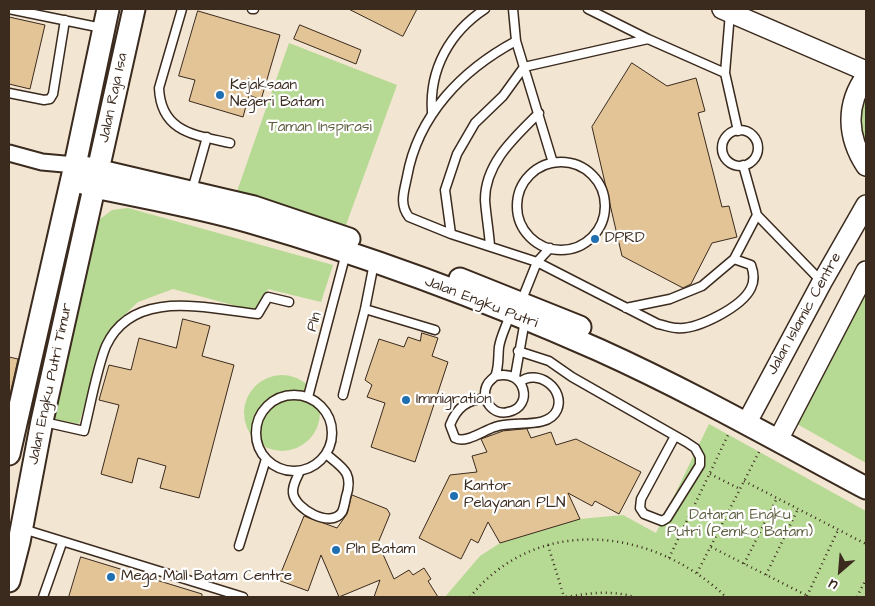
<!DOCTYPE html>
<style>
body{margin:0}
#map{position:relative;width:875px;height:606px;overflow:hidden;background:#f9f3ea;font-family:"Architects Daughter",sans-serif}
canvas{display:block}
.frame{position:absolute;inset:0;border:10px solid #3b2a1e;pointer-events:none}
.north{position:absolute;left:815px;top:546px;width:50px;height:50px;-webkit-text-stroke:4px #fff;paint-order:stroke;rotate:207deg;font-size:14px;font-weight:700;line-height:20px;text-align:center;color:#3b2a1e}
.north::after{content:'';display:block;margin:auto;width:18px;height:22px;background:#3b2a1e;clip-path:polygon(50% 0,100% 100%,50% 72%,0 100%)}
</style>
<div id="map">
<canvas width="875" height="606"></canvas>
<div class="frame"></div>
<div class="north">U</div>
</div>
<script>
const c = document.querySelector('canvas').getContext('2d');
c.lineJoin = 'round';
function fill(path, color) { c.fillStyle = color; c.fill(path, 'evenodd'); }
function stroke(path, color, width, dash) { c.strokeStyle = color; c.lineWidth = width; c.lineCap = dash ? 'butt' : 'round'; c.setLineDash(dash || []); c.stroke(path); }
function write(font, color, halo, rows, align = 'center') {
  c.font = font + ' "Architects Daughter",sans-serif'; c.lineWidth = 4.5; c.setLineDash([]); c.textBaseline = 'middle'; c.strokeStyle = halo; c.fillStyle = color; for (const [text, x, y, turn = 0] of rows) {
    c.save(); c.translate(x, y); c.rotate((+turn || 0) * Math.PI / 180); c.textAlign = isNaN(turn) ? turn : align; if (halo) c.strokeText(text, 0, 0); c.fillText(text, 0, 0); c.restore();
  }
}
const built = new Path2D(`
 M9,9H866V597H9Z`);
const green = new Path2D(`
 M289,43L397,85L343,233L235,197Z
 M866,60V151C862,141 846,110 846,101C845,86 856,69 866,60Z
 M128,208L333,265L321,302L268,289L259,312L173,289L138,302L118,321L103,341L79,424L47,418L91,226L112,210Z
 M866,275V463L790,420Z
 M244 413a38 38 0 1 1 76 0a38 38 0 1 1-76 0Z
 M709,424L866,511V597H445L480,556L500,543L580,519L623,515L656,533Z`);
const building = new Path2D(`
 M349,9H417L403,36Z
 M198,11L280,35L261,100L249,95L243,117L189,101L195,80L179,76Z
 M9,17L45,25L30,89L9,84Z
 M300,25L361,50L356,64L294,39Z
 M632,63L667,86L696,78L705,111L698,113L722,207L729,206L737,237L712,243L691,284L683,288L622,256L592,127Z
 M183,319L210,326L202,356L234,365L199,498L160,488L166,466L138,458L132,483L101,474L119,405L99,400L109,365L131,370L139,338L176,348Z
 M422,333L438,338L432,356L448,362L415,462L371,447L385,403L367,397L372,385L365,380L379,339L404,347L408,337L420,341Z
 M9,357L18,359L9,399Z
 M527,429L531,438L551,432L556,445L576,439L641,472L619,514L595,501L592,506L568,493L580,519L500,543L488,522L478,543L471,539L461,559L419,538L450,475L477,472L472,456L487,452L481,439L503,431Z
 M352,495L387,509L390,514L378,543L394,579L409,570L413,575L424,568L431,579L428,581L438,597H374L380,580L339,597L321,555L308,591L278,580L304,516L337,528L347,514Z
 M81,557L202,594V597H69Z`);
const path = new Path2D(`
 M710,474L740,489
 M744,481L866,544
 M548,545L564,597
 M711,547L810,597
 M669,558L729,433
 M744,564L777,498
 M697,573L760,450
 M766,575L798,509
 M807,596L838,530
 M470,597C538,513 654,528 726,597
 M566,597C589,593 612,590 634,597
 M857,597L866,579`);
const service = new Path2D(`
 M9,9L102,28
 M182,9L159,88C161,133 196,135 230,143
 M252,9H254
 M513,9L516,41L553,163
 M588,9L648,39L725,73
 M730,13L725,73L738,131
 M516,41C462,70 418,115 407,177C404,192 399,204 409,217L451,234L537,262L658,324C664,325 671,328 677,328C697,330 742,307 751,288C755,280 754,273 751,265L734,259
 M9,93L44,100L50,99L53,94L65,20
 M432,112C429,69 450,32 485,9
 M722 148a18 18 0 1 1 36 0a18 18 0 1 1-36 0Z
 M517 206a44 44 0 1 1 88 0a44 44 0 1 1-88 0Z
 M743,165L757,215L822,282
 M192,190L207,137
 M451,234L445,190L457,154L475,123L503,96L524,67L648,39
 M490,246C489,231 486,215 485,200C485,163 515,137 539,113
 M521,302L537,262L550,248
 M626,308L670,299L702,286L734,259L757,215
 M365,309L435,330
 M518,351L549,361L572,377L686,442L695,448L700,457V465L667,518L662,521L644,514L640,508L641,499L675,436
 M496,376C525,368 535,407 508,412C493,416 480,399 487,385C489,380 495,378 496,374C499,365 498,356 499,347C501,335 507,325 510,314
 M515,377L525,320
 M256 433a38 38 0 1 1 76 0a38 38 0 1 1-76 0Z
 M343,395L365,309L374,263
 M308,397L346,253
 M486,398C467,400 457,407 450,425L455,438C466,444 484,430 495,427C513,420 548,430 557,410C566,389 537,368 520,382
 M44,422L84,431C90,407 97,368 106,346C133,287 208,309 258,314L268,297L289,302
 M300,471C297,478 292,485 293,493C295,509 331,529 342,512C344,508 345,502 346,497C354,473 343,468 326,454
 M23,529L243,597
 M239,546L266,459
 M43,597L62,543`);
const minor = new Path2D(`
 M9,153L42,162L75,165`);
const tertiary = new Path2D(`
 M722,9L866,71
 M866,76C845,105 847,137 866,166
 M746,424L822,282L866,205
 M778,440L866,271`);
const secondary = new Path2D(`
 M75,165L254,207L349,239
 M72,179L95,187C146,198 199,207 250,222C368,256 486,300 599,350C690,391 778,441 866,488
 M460,279L580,327
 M9,454L75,165L108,9
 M9,581L19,542L42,421L134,9`);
const markers = [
 [220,95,5,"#1f6fb2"],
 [595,239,5,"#1f6fb2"],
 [406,400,5,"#1f6fb2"],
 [454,496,5,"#1f6fb2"],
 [336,550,5,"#1f6fb2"],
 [111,577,5,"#1f6fb2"]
];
const poiNames = [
 ["Kejaksaan",230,86],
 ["Negeri Batam",230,103],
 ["DPRD",605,239],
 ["Immigration",416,400],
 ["Kantor",464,487],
 ["Pelayanan PLN",464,504],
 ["Pln Batam",346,550],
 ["Mega Mall Batam Centre",121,577]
];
const streetNames = [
 ["Jalan Raja Isa",114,98,-78],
 ["Jalan Engku Putri",481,303,21],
 ["Jalan Islamic Centre",805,314,-61],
 ["Pln",315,322,-74],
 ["Jalan Engku Putri Timur",51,384,-78]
];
const parkNames = [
 ["Taman Inspirasi",320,128],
 ["Dataran Engku",740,516],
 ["Putri (Pemko Batam)",740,533]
];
fill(built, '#f2e5d1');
fill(green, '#b6d993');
fill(building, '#e3c496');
stroke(building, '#3b2a1e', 1);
stroke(service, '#3b2a1e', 11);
stroke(minor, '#3b2a1e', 19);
stroke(tertiary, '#3b2a1e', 22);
stroke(secondary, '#3b2a1e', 25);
stroke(path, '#3b2a1e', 2.5, [1, 4]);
stroke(service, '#fff', 8);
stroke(minor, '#fff', 15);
stroke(tertiary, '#fff', 19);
stroke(secondary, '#fff', 21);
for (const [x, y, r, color] of markers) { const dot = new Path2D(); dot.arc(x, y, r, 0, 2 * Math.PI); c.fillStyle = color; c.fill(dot); stroke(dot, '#fff', 2); }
write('15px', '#3b2a1e', '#fff', poiNames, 'left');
write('15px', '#3b2a1e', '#fff', streetNames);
write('15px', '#605f41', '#fff', parkNames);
</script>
